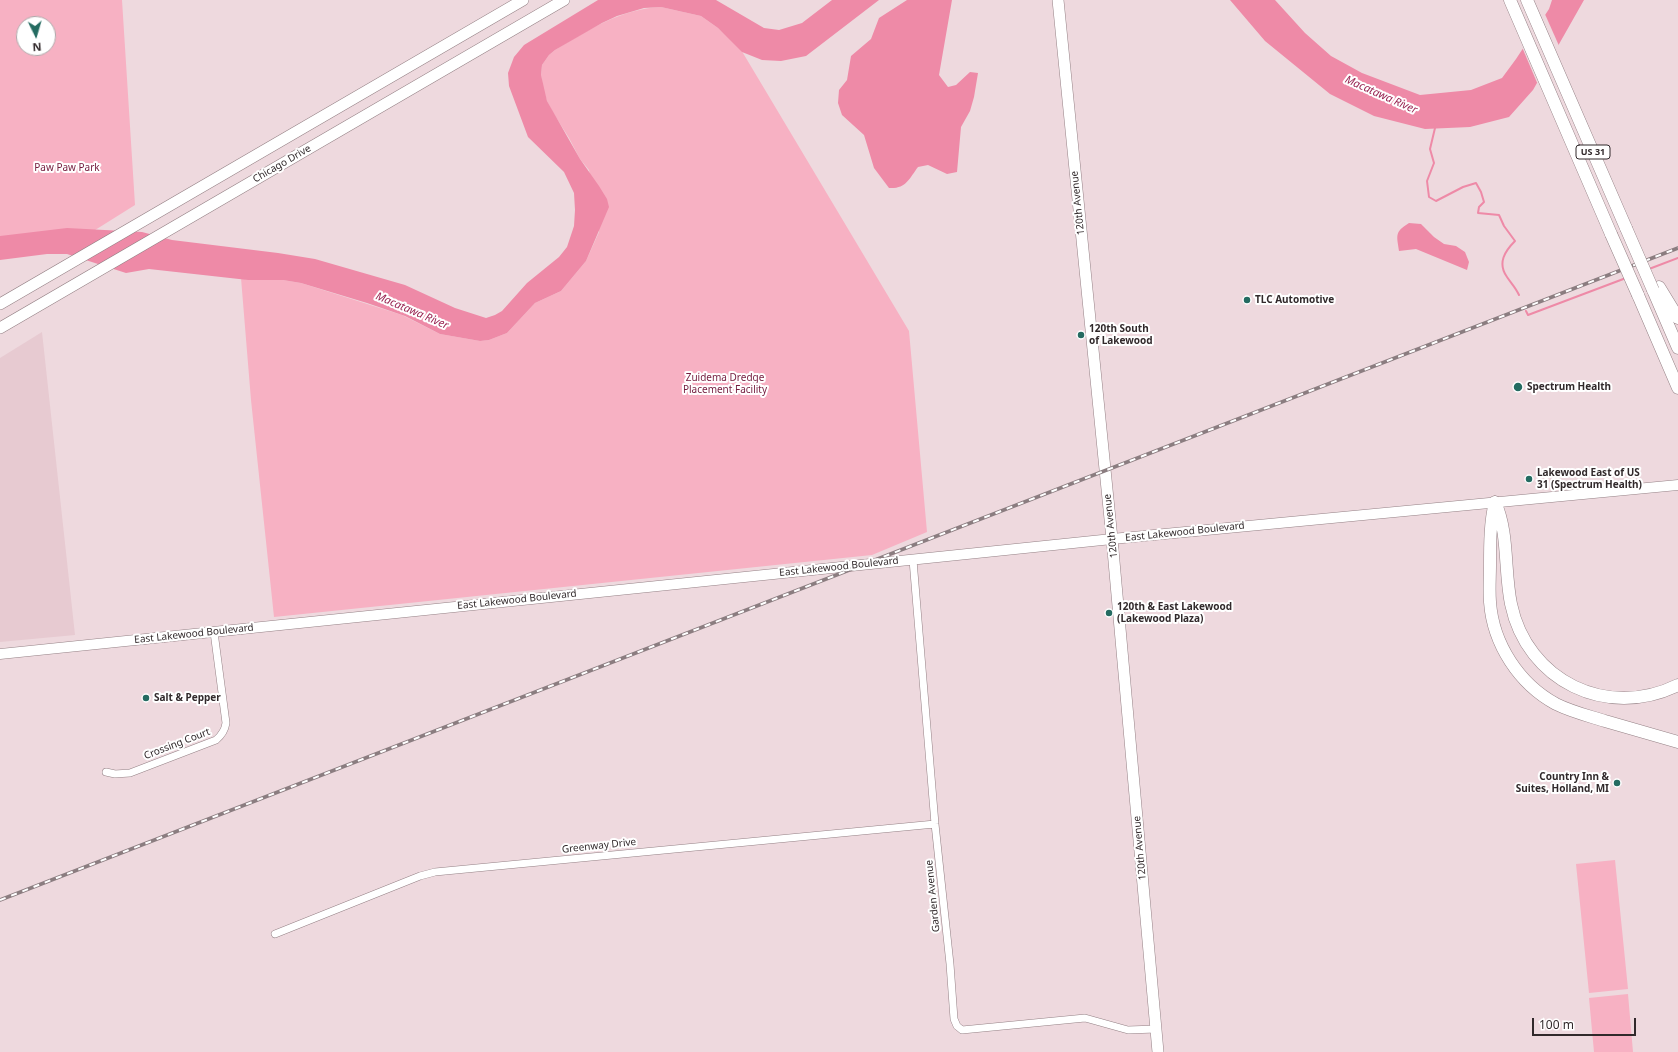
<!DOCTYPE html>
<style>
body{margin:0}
#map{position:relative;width:1678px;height:1052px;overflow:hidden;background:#eed9de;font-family:"Noto Sans",sans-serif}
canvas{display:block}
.north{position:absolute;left:16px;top:16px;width:40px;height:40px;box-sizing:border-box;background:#fff;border:1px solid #ada9aa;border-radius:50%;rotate:175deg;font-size:11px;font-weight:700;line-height:16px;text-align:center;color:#31292b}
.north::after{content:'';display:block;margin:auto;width:14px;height:18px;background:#246b61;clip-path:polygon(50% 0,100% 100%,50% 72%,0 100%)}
.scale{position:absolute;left:1532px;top:1018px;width:104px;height:18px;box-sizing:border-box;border:2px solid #31292b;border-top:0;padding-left:5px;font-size:12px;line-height:14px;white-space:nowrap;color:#31292b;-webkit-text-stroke:3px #fff;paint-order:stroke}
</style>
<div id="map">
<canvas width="1678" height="1052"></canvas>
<div class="north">N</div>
<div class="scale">100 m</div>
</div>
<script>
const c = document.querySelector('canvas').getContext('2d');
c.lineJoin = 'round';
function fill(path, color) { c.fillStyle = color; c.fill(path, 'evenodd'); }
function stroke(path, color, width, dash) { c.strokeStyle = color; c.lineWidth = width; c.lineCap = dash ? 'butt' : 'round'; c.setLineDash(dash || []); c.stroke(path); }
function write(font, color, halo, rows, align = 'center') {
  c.font = font + ' "Noto Sans",sans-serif'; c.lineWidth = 4; c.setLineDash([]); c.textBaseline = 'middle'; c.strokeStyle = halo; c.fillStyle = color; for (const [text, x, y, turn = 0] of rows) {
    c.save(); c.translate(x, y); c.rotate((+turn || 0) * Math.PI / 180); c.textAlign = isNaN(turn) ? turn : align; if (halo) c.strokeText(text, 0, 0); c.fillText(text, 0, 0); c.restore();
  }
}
const built = new Path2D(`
 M42,332L75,635L0,642V358Z`);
const green = new Path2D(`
 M0,0H122L135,205L76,242L0,249ZM24,24H48V48H24Z
 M661,7L701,16L718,28L740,48L909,331L927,532L872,555L274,617L251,400L241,278L248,280H283L301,283L402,315L440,334L480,341L489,340L507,333L535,303L561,291L586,261L599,232L589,170L580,159L569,138L552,111L547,101L542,85L541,75L542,65L549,55L555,50C588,30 621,9 661,7Z
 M1615,860L1628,989L1589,993L1576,864Z
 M1628,994L1633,1052H1594L1589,998Z`);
const water = new Path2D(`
 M598,0H716L764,28L779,30L802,23L832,0H879L806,56L781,61L762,60L742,52L718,28L701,16L661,7L644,8L617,16L602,23L555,50L549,55L542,65L541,75L547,101L580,159L599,186L607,199L609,207L586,261L561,291L535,303L507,333L489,340L480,341L440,334L405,316L367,303L301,283L283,280H248L149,269L126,273L67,254H47L0,260V236L67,228L142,232L172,240L278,253L315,259L405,285L455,308L486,318L495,315L502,311L527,283L559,257L567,247L574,226L575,210L574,193L564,172L528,137L509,86L508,73L514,57L524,45Z
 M907,0H952L939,75L948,87L956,85L970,72L978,73L974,97L970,111L961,127L957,172L947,174L928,165L918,167C909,179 906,189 889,188L874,168L864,135L842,115L838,103L839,90L847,80L851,56L871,39L879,18Z
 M1230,0H1275L1305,33L1331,56L1362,73L1420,95L1471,90L1502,78L1516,59L1549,9L1552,0H1584L1533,90L1509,117L1470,127L1425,129L1374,116L1330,94L1265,41Z
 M1409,223L1421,224L1434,237L1444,244L1456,246L1465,252L1469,262L1467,270L1416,249L1399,251C1397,236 1394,232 1409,223Z`);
const pier = new Path2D(`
 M1544,12L1560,48L1538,85L1522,47Z`);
const stream = new Path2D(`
 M1434,126L1435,128L1430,149L1434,163L1427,181L1429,197L1436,201L1463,187L1476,183L1481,192L1484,202L1479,207L1478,213L1499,215L1504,226L1515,241C1505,251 1497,263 1507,277C1511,283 1516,288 1519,295
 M1649,269L1678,258
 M1526,311L1528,315L1626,278`);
const street = new Path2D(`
 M913,560L935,824L950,964L954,1019L957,1026L962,1030L1085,1018L1128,1030L1156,1029
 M106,772L115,774L130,773L216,740C222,735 225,730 226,723L214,632
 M275,934L420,876L435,872L935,824`);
const secondary = new Path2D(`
 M0,654L1112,539L1678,485`);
const primary = new Path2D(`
 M1058,0L1112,539L1158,1052
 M0,304L523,0
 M0,328L564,0`);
const highway = new Path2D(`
 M1510,0L1611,234
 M1527,0L1626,228
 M1659,287L1678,318
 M1653,290L1678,348
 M1638,295L1678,388
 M1495,502C1490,523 1490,544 1490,565C1490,577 1489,590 1490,602C1493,644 1519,684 1556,704C1572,712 1589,716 1605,721C1629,728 1654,735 1678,742
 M1495,502C1509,533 1504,570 1511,604C1527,681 1607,720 1678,685`);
const rail = new Path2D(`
 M0,900L1678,248`);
const highwayBridge = new Path2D(`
 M1626,228L1653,290
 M1611,234L1638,295`);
const markers = [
 [1247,300,4,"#246b61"],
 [1081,335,4,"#246b61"],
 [1518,387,5,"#246b61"],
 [1529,479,4,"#246b61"],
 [1109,613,4,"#246b61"],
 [146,698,4,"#246b61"],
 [1617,783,4,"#246b61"]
];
const shields = [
 [1593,152,34]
];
const shieldNames = [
 ["US 31",1593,152]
];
const streetNames = [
 ["Chicago Drive",282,164,-30],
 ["120th Avenue",1078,203,-96],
 ["120th Avenue",1111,526,-96],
 ["East Lakewood Boulevard",1185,532,-6],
 ["East Lakewood Boulevard",839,567,-6],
 ["East Lakewood Boulevard",517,600,-6],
 ["East Lakewood Boulevard",194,634,-6],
 ["Crossing Court",177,744,-21],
 ["Greenway Drive",599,846,-6],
 ["120th Avenue",1140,848,-95],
 ["Garden Avenue",933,896,-96]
];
const parkNames = [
 ["Paw Paw Park",67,168],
 ["Zuidema Dredge",725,378],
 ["Placement Facility",725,390]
];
const poiNames = [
 ["TLC Automotive",1255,300],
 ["120th South",1089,329],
 ["of Lakewood",1089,341],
 ["Spectrum Health",1527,387],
 ["Lakewood East of US",1537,473],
 ["31 (Spectrum Health)",1537,485],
 ["120th & East Lakewood",1117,607],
 ["(Lakewood Plaza)",1117,619],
 ["Salt & Pepper",154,698],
 ["Country Inn &",1609,777,"right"],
 ["Suites, Holland, MI",1609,789,"right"]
];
const waterNames = [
 ["Macatawa River",1381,95,24],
 ["Macatawa River",412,311,23]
];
fill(built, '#e7cad1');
fill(green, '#f7b1c3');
fill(water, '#ee8aa7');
fill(pier, '#eed9de');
stroke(stream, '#ee8aa7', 2);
stroke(street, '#948085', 8);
stroke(secondary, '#948085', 11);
stroke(primary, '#948085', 12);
stroke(highway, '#948085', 13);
stroke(street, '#fff', 7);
stroke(secondary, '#fff', 10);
stroke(primary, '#fff', 11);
stroke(highway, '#fff', 12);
stroke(rail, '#8b7d80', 3.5);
stroke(rail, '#fff', 2, [6]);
stroke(highwayBridge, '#948085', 13, []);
stroke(highwayBridge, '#fff', 12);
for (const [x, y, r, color] of markers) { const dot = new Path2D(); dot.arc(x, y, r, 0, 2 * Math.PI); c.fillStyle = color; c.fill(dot); stroke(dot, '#fff', 1.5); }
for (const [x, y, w] of shields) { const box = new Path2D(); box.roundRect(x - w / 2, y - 7, w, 14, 3); c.fillStyle = '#fff'; c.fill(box); stroke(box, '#31292b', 1); }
write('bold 9px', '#31292b', null, shieldNames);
write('10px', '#31292b', '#fff', streetNames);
write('10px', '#731b3d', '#fff', parkNames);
write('bold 10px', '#31292b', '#fff', poiNames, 'left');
write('italic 11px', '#982351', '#fff', waterNames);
</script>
